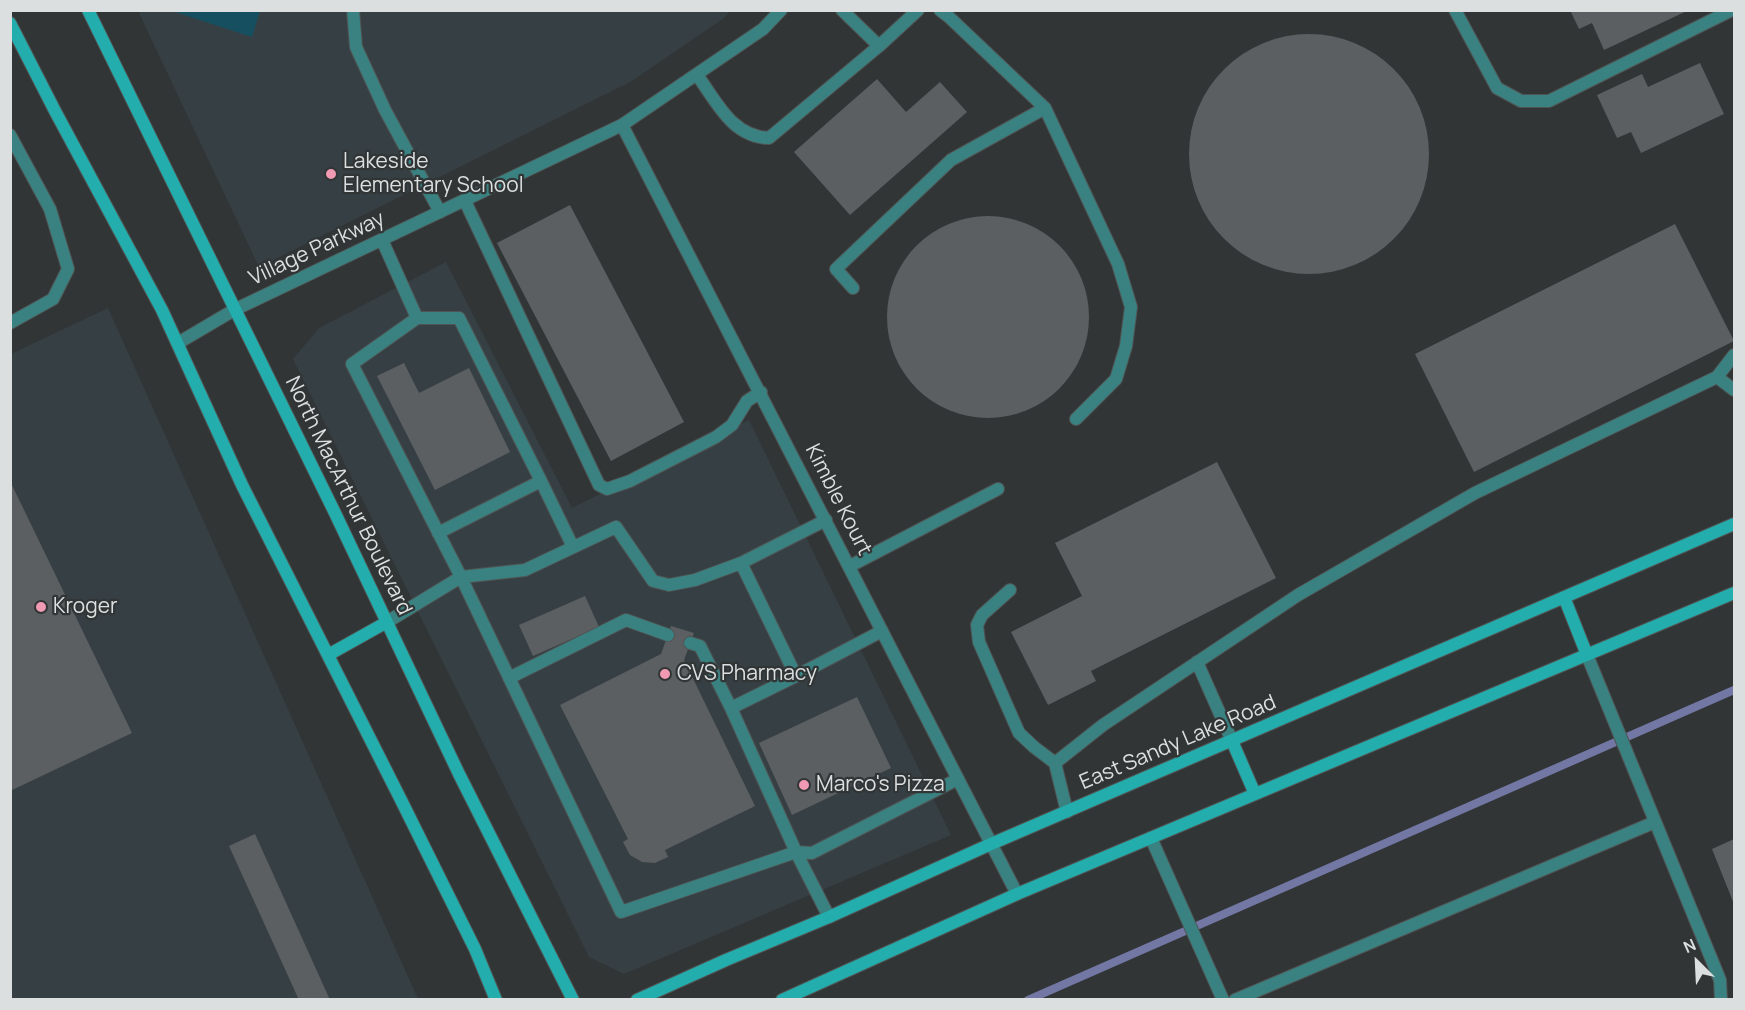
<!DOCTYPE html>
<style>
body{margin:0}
#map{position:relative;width:1745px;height:1010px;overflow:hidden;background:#313536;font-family:Manrope,sans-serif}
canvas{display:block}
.frame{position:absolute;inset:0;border:12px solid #dcdfdf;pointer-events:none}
.north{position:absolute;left:1667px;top:932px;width:60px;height:60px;-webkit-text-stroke:4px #313536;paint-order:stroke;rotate:336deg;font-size:16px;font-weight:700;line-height:24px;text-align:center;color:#dcdfdf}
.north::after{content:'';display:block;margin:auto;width:21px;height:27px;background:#dcdfdf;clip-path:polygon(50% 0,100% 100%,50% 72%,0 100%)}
</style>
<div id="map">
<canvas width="1745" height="1010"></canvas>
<div class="frame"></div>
<div class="north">N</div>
</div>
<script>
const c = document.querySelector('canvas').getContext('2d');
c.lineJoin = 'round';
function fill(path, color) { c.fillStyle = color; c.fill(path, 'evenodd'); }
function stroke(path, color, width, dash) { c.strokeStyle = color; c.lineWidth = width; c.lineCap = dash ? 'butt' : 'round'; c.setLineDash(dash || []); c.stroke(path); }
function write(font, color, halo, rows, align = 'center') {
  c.font = font + ' Manrope,sans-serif'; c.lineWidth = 4.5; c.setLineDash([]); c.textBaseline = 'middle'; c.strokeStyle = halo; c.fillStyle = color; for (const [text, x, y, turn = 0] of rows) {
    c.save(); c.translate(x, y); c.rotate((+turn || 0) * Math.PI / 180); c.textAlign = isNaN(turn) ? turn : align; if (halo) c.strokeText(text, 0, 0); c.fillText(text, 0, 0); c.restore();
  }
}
const built = new Path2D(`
 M138,11H730L724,18L632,81L259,267Z
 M446,262L572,508L749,420L951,835L624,974L589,957L293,359L319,328Z
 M108,308L418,999L11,1000V354Z`);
const green = new Path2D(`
 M172,11H260L252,37Z`);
const stream = new Path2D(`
 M1028,1000L1734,690`);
const building = new Path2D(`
 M1570,10H1689L1604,50L1592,23L1579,29Z
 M1189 154a120 120 0 1 1 240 0a120 120 0 1 1-240 0Z
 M1700,63L1724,114L1641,153L1631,132L1617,138L1597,95L1642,74L1648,87Z
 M877,79L906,112L940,82L967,112L850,215L794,152Z
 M570,205L684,422L611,461L497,243Z
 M887 317a101 101 0 1 1 202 0a101 101 0 1 1-202 0Z
 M1675,224L1734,341L1474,472L1415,354Z
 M404,363L419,393L469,368L510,452L435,490L377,376Z
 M1217,462L1276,578L1091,671L1096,681L1048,705L1011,632L1082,596L1055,543Z
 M10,481L132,733L10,791Z
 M585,596L599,627L533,656L519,625Z
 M671,626L694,633L684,660L755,806L665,850L668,857L655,863L642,862L630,855L623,842L628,839L560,705L661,654Z
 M857,697L891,768L792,815L759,743Z
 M255,834L330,1000H299L229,846Z
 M1734,839V904L1712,849Z`);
const lane = new Path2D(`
 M353,10L356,47L385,110L440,212
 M940,10L949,17L1045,108L1118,264L1131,307L1126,346L1116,379L1076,419
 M1455,10L1497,88L1521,101H1549L1732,10
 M879,46L918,10
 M697,75C717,102 732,137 769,138L879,46L842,10
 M10,135L50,209L68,269L53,299L10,323
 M465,201L599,485L607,489L630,481L716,437L732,425L747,401L761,392
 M382,240L417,318L352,364L461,577L387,622
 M853,288L836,269L951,160L1045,108
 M417,318H459L541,481L438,533
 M1717,377L1734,355
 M541,481L573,547
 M826,520L741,563L695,580L669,585L653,581L616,527L525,570L461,577L621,912L796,852L829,917
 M741,563L796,676L882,631
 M850,566L998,489
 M1010,590L982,615L977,625L979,642L1019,733L1034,747L1055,763
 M690,643L700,646L731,708L796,852L812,853L958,779
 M1587,655L1720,980L1721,1000
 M1197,662L1232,741
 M509,678L626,620L668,635
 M731,708L796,676
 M1067,812L1055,763L1103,725L1298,595L1475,493L1717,377L1734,390
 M1151,838L1223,1000
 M1235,1000L1655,822`);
const street = new Path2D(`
 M622,125L1017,894
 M178,343L234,310L622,125L763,29L781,10`);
const secondary = new Path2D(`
 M88,10L335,513L459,774L573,1000
 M10,23L55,111L162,310L242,485L401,800L475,949L496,1000
 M1564,597L1587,655
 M328,655L387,622
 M1232,741L1255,794
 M637,1000L726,960L829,917L991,844L1734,524
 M782,1000L1017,894L1734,593`);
const markers = [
 [331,174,6,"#f19ab3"],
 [41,607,6,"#f19ab3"],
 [665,674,6,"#f19ab3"],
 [804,785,6,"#f19ab3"]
];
const poiNames = [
 ["Lakeside",343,162],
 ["Elementary School",343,186],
 ["Kroger",53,607],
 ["CVS Pharmacy",677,674],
 ["Marco's Pizza",816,785]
];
const streetNames = [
 ["Village Parkway",317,249,-25],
 ["North MacArthur Boulevard",348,496,64],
 ["Kimble Kourt",838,500,63],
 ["East Sandy Lake Road",1178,743,-23]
];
fill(built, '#364044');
fill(green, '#164f60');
stroke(stream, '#7277a3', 8);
fill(building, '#5c5f61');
stroke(lane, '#505454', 14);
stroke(street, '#505454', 14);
stroke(secondary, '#505454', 14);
stroke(lane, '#398281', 12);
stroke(street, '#398281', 12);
stroke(secondary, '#23adac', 12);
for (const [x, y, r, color] of markers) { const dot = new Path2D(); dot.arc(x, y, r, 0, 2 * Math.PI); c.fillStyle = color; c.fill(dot); stroke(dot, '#313536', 2); }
write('21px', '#dcdfdf', '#313536', poiNames, 'left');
write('21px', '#dcdfdf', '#313536', streetNames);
</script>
